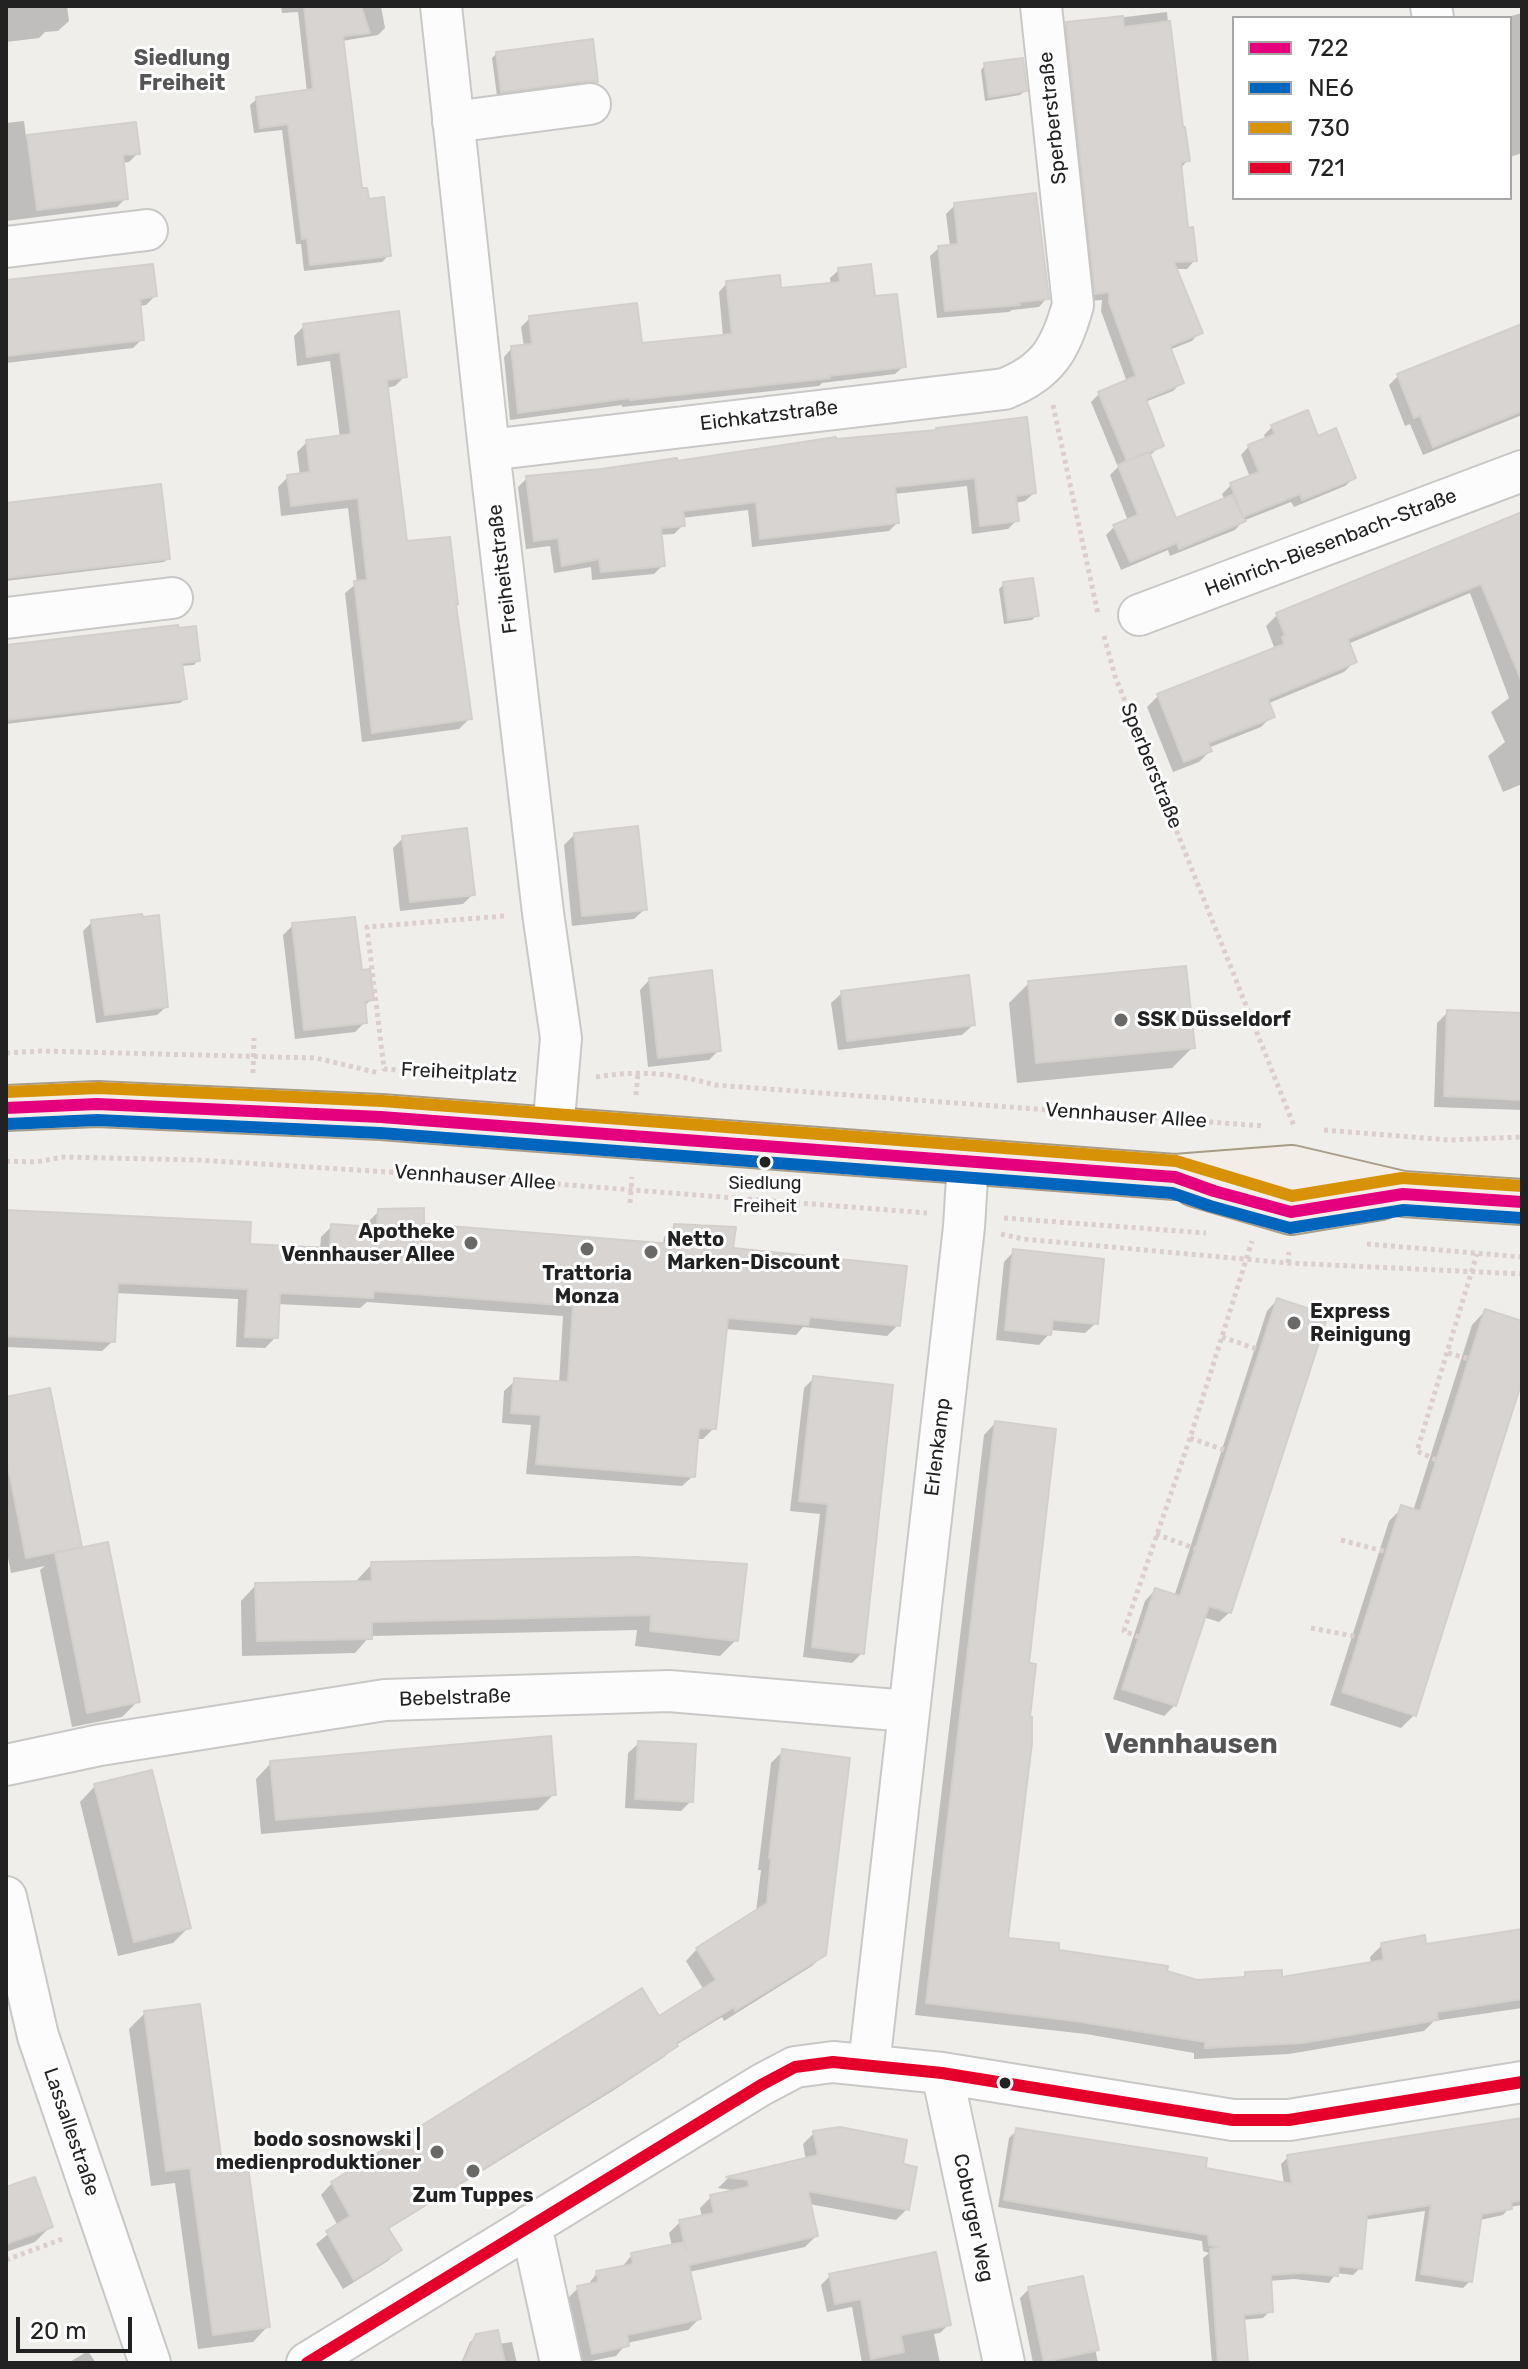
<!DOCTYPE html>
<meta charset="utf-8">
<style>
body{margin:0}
#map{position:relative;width:1528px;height:2369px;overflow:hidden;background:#f0eeeb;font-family:Rubik,sans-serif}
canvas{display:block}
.frame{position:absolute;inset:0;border:8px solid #222;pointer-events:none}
.legend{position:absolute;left:1232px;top:16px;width:280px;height:184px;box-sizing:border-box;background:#fff;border:2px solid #a7a7a7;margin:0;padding:10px 14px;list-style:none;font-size:24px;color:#222}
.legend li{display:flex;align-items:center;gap:16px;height:40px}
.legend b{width:40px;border:2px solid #a7a7a7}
.scale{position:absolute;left:16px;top:2317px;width:116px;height:36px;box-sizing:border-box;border:4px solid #222;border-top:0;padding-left:10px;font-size:24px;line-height:28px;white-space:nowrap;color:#222;-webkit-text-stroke:6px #fff;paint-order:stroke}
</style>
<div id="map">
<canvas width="1528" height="2369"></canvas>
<div class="frame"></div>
<ul class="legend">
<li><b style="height:10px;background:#e5007d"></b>722</li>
<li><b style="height:10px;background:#0065bd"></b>NE6</li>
<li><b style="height:10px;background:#d79205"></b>730</li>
<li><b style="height:10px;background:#e4002b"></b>721</li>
</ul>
<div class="scale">20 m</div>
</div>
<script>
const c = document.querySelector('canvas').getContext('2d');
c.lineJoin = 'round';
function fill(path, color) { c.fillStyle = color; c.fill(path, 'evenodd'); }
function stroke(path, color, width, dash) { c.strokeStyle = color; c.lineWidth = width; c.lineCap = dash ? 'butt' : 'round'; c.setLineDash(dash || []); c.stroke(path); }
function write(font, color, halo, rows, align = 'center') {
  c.font = font + ' Rubik,sans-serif'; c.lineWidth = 6; c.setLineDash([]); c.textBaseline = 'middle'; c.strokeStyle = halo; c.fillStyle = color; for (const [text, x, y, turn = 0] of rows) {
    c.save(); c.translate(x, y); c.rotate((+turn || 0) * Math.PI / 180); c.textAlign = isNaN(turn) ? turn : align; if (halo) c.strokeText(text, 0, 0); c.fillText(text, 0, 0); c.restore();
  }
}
const shadow = new Path2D(`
 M6,6H67L69,21L58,31L45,32L39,38L6,42Z
 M281,6H381L385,28L378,35L342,41L360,190L389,255L382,262L304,271L301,244H296L282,130L254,133L250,105L257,99L307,92L298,12L282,13Z
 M1167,12L1172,66L1188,160L1180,169L1186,230L1195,260L1187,269H1175L1200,332L1192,341L1169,350L1182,382L1173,391L1145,402L1162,445L1149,456L1175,520L1225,500L1222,494L1231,485L1250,477L1241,455L1249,446L1266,440L1264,435L1272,427L1317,438L1354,478L1345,486L1294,507L1291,502L1243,521L1235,530L1170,556L1168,550L1121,570L1106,535L1115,526L1128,521L1110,475L1118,467L1091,402L1099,394L1127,382L1101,311L1102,300L1087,301L1058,32L1067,24Z
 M1522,13V153L1510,157V18H1504Z
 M497,53L596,82L592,86L581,85L497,96L492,58Z
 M985,65L1025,91L1020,95L985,101L981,70Z
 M24,121L26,137L134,124L138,153L129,162L122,163L126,198L117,207L6,221V123Z
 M955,205L1047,298L1039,307L1012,310L1009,312L937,318L930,256L939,248L950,246L946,214Z
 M839,270L873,299L904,366L895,374L822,383L819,386L622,407V405L510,420L504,357L512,348L524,347L521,327L530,318L640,345L723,337L719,292L727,283L780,290L831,285L830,278Z
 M6,282L155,296L146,305L139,306L142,339L133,348L6,363Z
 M304,326L405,376L395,386L386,388L405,544L470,718L459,729L362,742L345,593L357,583L348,508L281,516L278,487L288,477L300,476L297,452L307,442L340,438L330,361L297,366L294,336Z
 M1522,326V415L1423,455L1410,424L1405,426L1389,385L1398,376Z
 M834,439L1034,493L1025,501L1015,503L1017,520L1008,529L972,534L967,486L894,494L897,523L889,531L752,547L748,510L682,518L683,525L674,534L659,535L663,565L654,574L592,580L591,567L554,573L550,546L526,549L518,487L527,478L675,463Z
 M6,505L168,558L164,562L6,581Z
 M1522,528V784L1503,792L1488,756L1505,742L1491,712L1509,698L1470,593L1348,644L1355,661L1344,672L1267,704L1272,716L1261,727L1208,748L1210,751L1199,762L1173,772L1147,707L1158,696L1272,649L1274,647L1266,626L1277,615Z
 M1004,584L1036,616L1032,620L1004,624L999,589Z
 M6,647L198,660L194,665L181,666L185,699L180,703L6,724Z
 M574,835L645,909L634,919L572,926L564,845Z
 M403,838L473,894L463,904L400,911L393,848Z
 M141,919L166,1007L157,1015L96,1023L83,931L92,922Z
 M293,925L360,972L371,999L364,1007L365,1022L355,1032L295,1039L283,935Z
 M650,979L719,1050L709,1060L648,1067L640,990Z
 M1029,983L1193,1047L1172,1068L1017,1083L1009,1003Z
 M842,993L973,1025L962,1035L838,1050L831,1003Z
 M1448,1012L1522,1015V1110L1434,1107L1437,1023Z
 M379,1211L422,1226L663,1245L664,1237L674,1226L898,1325L887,1336L803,1327L796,1335L725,1329L714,1428L703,1439H696L693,1476L682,1486L526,1474L531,1425L502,1423L504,1391L515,1381L559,1384L563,1316L367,1302L360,1308L277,1304L276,1337L265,1348L236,1347L238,1299L115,1293L113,1341L102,1351L6,1347V1212L248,1246L320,1249L321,1237L332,1226L368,1228V1222Z
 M1014,1251L1096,1323L1085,1333L1050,1330L1049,1334L1039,1345L996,1340L1004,1262Z
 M1277,1300L1230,1612L1219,1622L1203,1617L1175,1705L1164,1716L1113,1699L1145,1601L1155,1590L1174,1597L1267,1311Z
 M1485,1311L1522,1323V1374L1414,1715L1401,1728L1330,1705L1389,1521L1402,1508L1413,1511L1472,1325Z
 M814,1378L862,1653L852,1663L803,1657L820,1514L790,1511L804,1388Z
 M6,1399L80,1546L75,1551L137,1702L122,1717L72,1727L40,1570L45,1566L11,1573L6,1548Z
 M995,1423L1027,1665L1005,1939L1165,1972L1197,1982L1241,1979L1246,1974L1281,1980L1371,1964L1370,1957L1382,1945L1424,1946L1522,1929V2008L1434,2021L1424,2031L1289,2054L1194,2059V2053L1086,2034L915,2015L984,1435Z
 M637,1559L736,1640L720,1656L635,1646L637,1630L370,1636L355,1653L242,1656L241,1601L256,1585L357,1583V1580L372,1564Z
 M639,1743L691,1801L681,1811L625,1808L628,1753Z
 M783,1751L824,1954L812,1966L724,2021L722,2017L676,2045L664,2057L614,2090L387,2230L399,2250L388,2261L343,2289L316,2244L338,2226L321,2195L332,2183L659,2019L704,1990L686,1961L697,1949L756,1912L761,1870H758L771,1763Z
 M271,1763L554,1794L538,1810L261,1834L256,1779Z
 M95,1786L189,1927L173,1943L118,1956L80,1802Z
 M145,2013L220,2166L268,2326L253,2342L198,2349L175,2183L151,2186L129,2029Z
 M1522,2120V2205L1510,2207L1503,2215L1480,2220L1470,2281L1463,2288L1415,2281L1425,2211L1364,2220L1360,2268L1353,2275L1336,2273L1329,2283L1294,2279L1269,2281L1270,2311L1263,2318L1242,2320L1246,2363H1212L1203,2258L1209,2253L1203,2251L1202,2241L998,2207L1009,2138L1016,2131L1284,2184L1281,2164L1288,2157Z
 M814,2133L901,2166L907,2209L896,2220L809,2204L816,2236L805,2247L689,2272L699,2319L688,2330L627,2343L616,2356L581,2363L567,2299L578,2288L587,2286L597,2273L621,2268L632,2255L672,2246L669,2233L680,2222L702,2217L700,2208L711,2197L738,2191L718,2188L728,2178L806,2160L803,2144Z
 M6,2189L51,2226L35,2242L6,2252Z
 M830,2276L949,2324L940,2333L934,2334L940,2363H862L852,2307L827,2312L821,2285Z
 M1081,2278L1098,2363H1033L1020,2298L1029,2289Z
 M477,2336L499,2344L512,2342L517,2363H461L470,2342Z
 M88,2351L96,2363H68Z`);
const building = new Path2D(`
 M304,6H361L370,33L343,36L362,188H367L369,199L384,197L391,256L310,265L307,238L302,239L288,124L260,128L256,97L313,89Z
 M1123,16L1124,27L1170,21L1183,127H1185L1190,161L1181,162L1188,228L1193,227L1197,261L1174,262L1203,333L1170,346L1184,383L1146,399L1164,446L1129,460L1149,452L1176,518L1232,495L1243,517L1230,483L1259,472L1248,445L1275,434L1271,425L1308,410L1318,436L1336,428L1356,478L1302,500L1300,494L1243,517L1246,521L1179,549L1177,543L1130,562L1113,525L1138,515L1118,465L1127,461L1098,392L1136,376L1109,302V292L1095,294L1066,22Z
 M593,39L598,82L587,81L501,92L496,52Z
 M1023,58L1027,91L989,97L984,63Z
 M136,122L140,154L123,155L128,199L37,210L27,135Z
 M1036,193L1049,299L1019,302L1020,305L945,311L938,246L958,244L954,203Z
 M153,264L157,296L140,299L144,340L6,356V280Z
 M871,264L875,296L897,294L906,367L829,376L830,378L630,400V398L518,413L511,346L532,344L529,316L637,303L642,343L732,334L726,281L780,275L781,288L840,282L838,268Z
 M399,311L407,377L387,380L407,541L450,537L458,604L456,605L472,719L372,733L354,581L367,580L358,498L291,506L287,475L310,472L306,440L351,434L340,352L307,357L303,324Z
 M1522,324V411L1433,447L1420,415L1414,418L1397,374Z
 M1027,417L1036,493L1016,496L1019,521L980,526L975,478L895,487L899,523L760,539L756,502L683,511L685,526L661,528L665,566L601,572L599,559L562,566L558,538L534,541L526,476L601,469L677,458V461L836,437V439L937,430L936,428Z
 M161,484L170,559L6,578V503Z
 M1522,512V682L1481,584L1348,639L1357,662L1268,699L1275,717L1208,743L1212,751L1184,762L1157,694L1284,644L1282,637L1285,635L1276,613Z
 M1033,578L1039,616L1008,620L1003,582Z
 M178,625L179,628L196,626L200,661L182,663L187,699L6,720V645Z
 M638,826L647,910L582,916L574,833Z
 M467,828L475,895L410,902L402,836Z
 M142,914L143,917L159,915L168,1007L105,1015L91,920Z
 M355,917L362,970L370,969L374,1000L365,1001L367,1023L304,1030L292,923Z
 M1186,966L1195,1048L1036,1063L1028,981Z
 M712,970L721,1051L658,1058L649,978Z
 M969,975L975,1025L847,1041L841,991Z
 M1447,1010L1522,1013V1100L1444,1096Z
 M424,1208V1224L673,1244L674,1224L736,1227L733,1248L907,1266L900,1326L810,1317L808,1325L728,1318L716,1429L699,1428L695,1477L536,1464L541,1415L511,1413L514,1378L568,1382L573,1306L374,1291L373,1298L280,1293L278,1338L245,1337L248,1289L118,1283L115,1342L6,1336V1210L251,1222L250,1244L330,1248L331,1224L377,1227L378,1209Z
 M1013,1249L1104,1259L1098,1324L1053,1320L1051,1335L1005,1330Z
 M1277,1298L1328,1315L1231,1613L1209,1606L1176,1706L1122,1689L1155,1588L1180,1596Z
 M1485,1309L1522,1321V1381L1416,1716L1342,1692L1401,1505L1420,1511Z
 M813,1376L893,1385L864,1654L812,1647L828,1504L799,1501Z
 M50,1388L82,1547L26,1558L6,1456V1397Z
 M995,1421L1056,1429L1029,1663L1036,1664L1030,1717H1032V1743L1008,1938L1059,1943V1950L1168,1966L1167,1971L1197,1980L1245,1977V1972L1282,1970V1977L1384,1960L1381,1943L1425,1935L1426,1944L1522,1929V1999L1437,2012L1438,2020L1302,2043L1205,2048V2042L1075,2021L926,2003Z
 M108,1542L140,1702L87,1713L55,1553Z
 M637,1557L747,1564L738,1641L650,1631L651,1615L372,1622V1639L257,1641L255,1583L372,1581L371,1562Z
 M551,1736L556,1795L276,1820L270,1761Z
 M638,1741L696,1744L693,1802L635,1799Z
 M782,1749L850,1758L826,1955L735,2011L734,2007L676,2043L678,2046L628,2079L388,2228L402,2250L354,2280L326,2231L350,2216L331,2182L642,1988L659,2016L716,1980L696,1948L767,1903L771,1859L769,1858Z
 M152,1770L191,1928L134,1942L94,1784Z
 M200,2004L222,2163L247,2160L270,2327L213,2335L190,2168L166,2171L144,2011Z
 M1522,2118V2200L1511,2202L1512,2209L1482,2214L1472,2282L1421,2274L1431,2205L1367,2215L1362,2269L1339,2266L1338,2276L1302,2273L1271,2275L1273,2312L1244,2315L1248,2363H1218L1210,2249L1220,2247L1209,2245L1208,2235L1004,2200L1016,2128L1207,2158L1206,2168L1292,2184L1287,2155Z
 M840,2127L907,2140L903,2164L917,2167L909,2210L808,2191L818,2236L689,2265L701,2319L627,2335L629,2346L592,2354L577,2286L598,2282L596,2271L633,2264L631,2253L684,2242L686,2250L679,2220L714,2213L710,2195L749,2187L748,2180L726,2177L818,2155L813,2131Z
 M35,2177L53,2227L6,2244V2187Z
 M936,2252L951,2325L901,2335L904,2352L871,2359L861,2299L835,2304L829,2274Z
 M1083,2276L1099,2350L1044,2362L1028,2287Z
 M498,2330L505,2363H463L476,2334Z`);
const path = new Path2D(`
 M1053,405L1098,614
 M1104,636L1115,676L1294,1126
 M504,916L367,927L384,1069L520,1079
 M6,1053L41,1051L316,1058L379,1073
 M253,1073L254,1038
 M596,1077C638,1070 674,1073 715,1085L1263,1126
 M636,1095L638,1072
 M1324,1130L1449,1140L1522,1137
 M6,1161L36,1162L63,1157L197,1160L454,1176L927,1213
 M630,1203L632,1177
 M1004,1218L1206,1233
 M1001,1234L1023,1239L1288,1263L1522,1274
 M1367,1244L1522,1257
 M1288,1263L1289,1252
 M1222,1337L1260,1350
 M1448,1353L1469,1359
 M1190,1438L1227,1451
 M1436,1460L1417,1451L1477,1254
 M1156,1534L1196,1549
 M1341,1540L1387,1552
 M1311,1628L1359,1637
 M1139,1637L1124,1631L1190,1438L1252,1241
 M6,2260L65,2238`);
const minor = new Path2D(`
 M441,6L489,450L543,913L561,1038L553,1131
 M1431,6L1433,18
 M453,122L590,104
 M6,247L147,230
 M489,450L1004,389C1048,372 1061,348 1073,305L1041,6
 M1139,615L1522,471
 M6,618L172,598
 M6,1765L100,1745L385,1700L669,1691L908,1711
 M6,1897L38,2036L150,2363
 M869,2065L964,1227L968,1161
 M942,2073L1004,2363
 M531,2225L561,2363
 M307,2363L761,2085L795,2067L833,2062L942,2073L1233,2120H1289L1522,2082`);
const major = new Path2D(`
 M6,1108L97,1104L381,1117L1175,1177L1292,1168L1403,1194L1522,1202
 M1195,1184L1291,1212L1381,1197`);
const bus1 = new Path2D(`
 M6,1108L97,1104L381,1117L1175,1177L1214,1191L1291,1212L1403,1194L1522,1202`);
const bus2 = new Path2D(`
 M7,1124L97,1120L380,1133L1172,1193L1210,1206L1290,1228L1404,1210L1521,1218`);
const bus3 = new Path2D(`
 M6,1092L98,1088L382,1101L1176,1161L1292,1196L1402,1178L1522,1186`);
const bus4 = new Path2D(`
 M307,2363L761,2085L795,2067L833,2062L942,2073L1233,2120H1289L1522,2082`);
const markers = [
 [1121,1020,8,"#6a6968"],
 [765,1162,7,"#222"],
 [471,1243,8,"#6a6968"],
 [587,1249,8,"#6a6968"],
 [651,1252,8,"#6a6968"],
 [1294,1323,8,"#6a6968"],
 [1005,2083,7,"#222"],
 [437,2152,8,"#6a6968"],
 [473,2171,8,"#6a6968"]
];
const busNames = [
 ["Siedlung",765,1184],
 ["Freiheit",765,1207]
];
const streetNames = [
 ["Sperberstraße",1053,118,-96],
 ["Eichkatzstraße",769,416,-7],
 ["Heinrich-Biesenbach-Straße",1331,543,-21],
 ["Freiheitstraße",503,569,-97],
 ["Sperberstraße",1151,766,68],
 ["Freiheitplatz",459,1073,3],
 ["Vennhauser Allee",1126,1116,4],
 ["Vennhauser Allee",475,1178,4],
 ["Erlenkamp",938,1447,-83],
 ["Bebelstraße",455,1698,-2],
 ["Lassallestraße",71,2132,71],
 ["Coburger Weg",973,2218,78]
];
const poiNames = [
 ["SSK Düsseldorf",1137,1020],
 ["Apotheke",455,1232,"right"],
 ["Vennhauser Allee",455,1255,"right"],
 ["Netto",667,1240],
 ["Marken-Discount",667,1263],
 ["Trattoria",587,1274,"center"],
 ["Monza",587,1297,"center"],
 ["Express",1310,1312],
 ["Reinigung",1310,1335],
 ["bodo sosnowski |",421,2140,"right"],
 ["medienproduktioner",421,2163,"right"],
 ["Zum Tuppes",473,2196,"center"]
];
const neighbourhoodNames = [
 ["Siedlung",182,59],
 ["Freiheit",182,84]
];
const districtNames = [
 ["Vennhausen",1191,1745]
];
fill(shadow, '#0003');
fill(building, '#d7d4d2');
stroke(building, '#d3d0cc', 2);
stroke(minor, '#c9c8c7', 44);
stroke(major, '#a79c86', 48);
stroke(path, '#dccecd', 5, [4, 4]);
stroke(minor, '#fdfcfc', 40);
stroke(major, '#f3ede7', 44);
stroke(bus1, '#e5007d', 12);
stroke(bus2, '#0065bd', 12);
stroke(bus3, '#d79205', 12);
stroke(bus4, '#e4002b', 12);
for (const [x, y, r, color] of markers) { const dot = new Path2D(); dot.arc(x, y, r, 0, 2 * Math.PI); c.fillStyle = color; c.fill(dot); stroke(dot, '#fff', 3); }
write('18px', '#222', '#fff', busNames);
write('20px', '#222', '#fff', streetNames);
write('bold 20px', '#222', '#fff', poiNames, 'left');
write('bold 22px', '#555', '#fff', neighbourhoodNames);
write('bold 28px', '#555', '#fff', districtNames);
</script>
